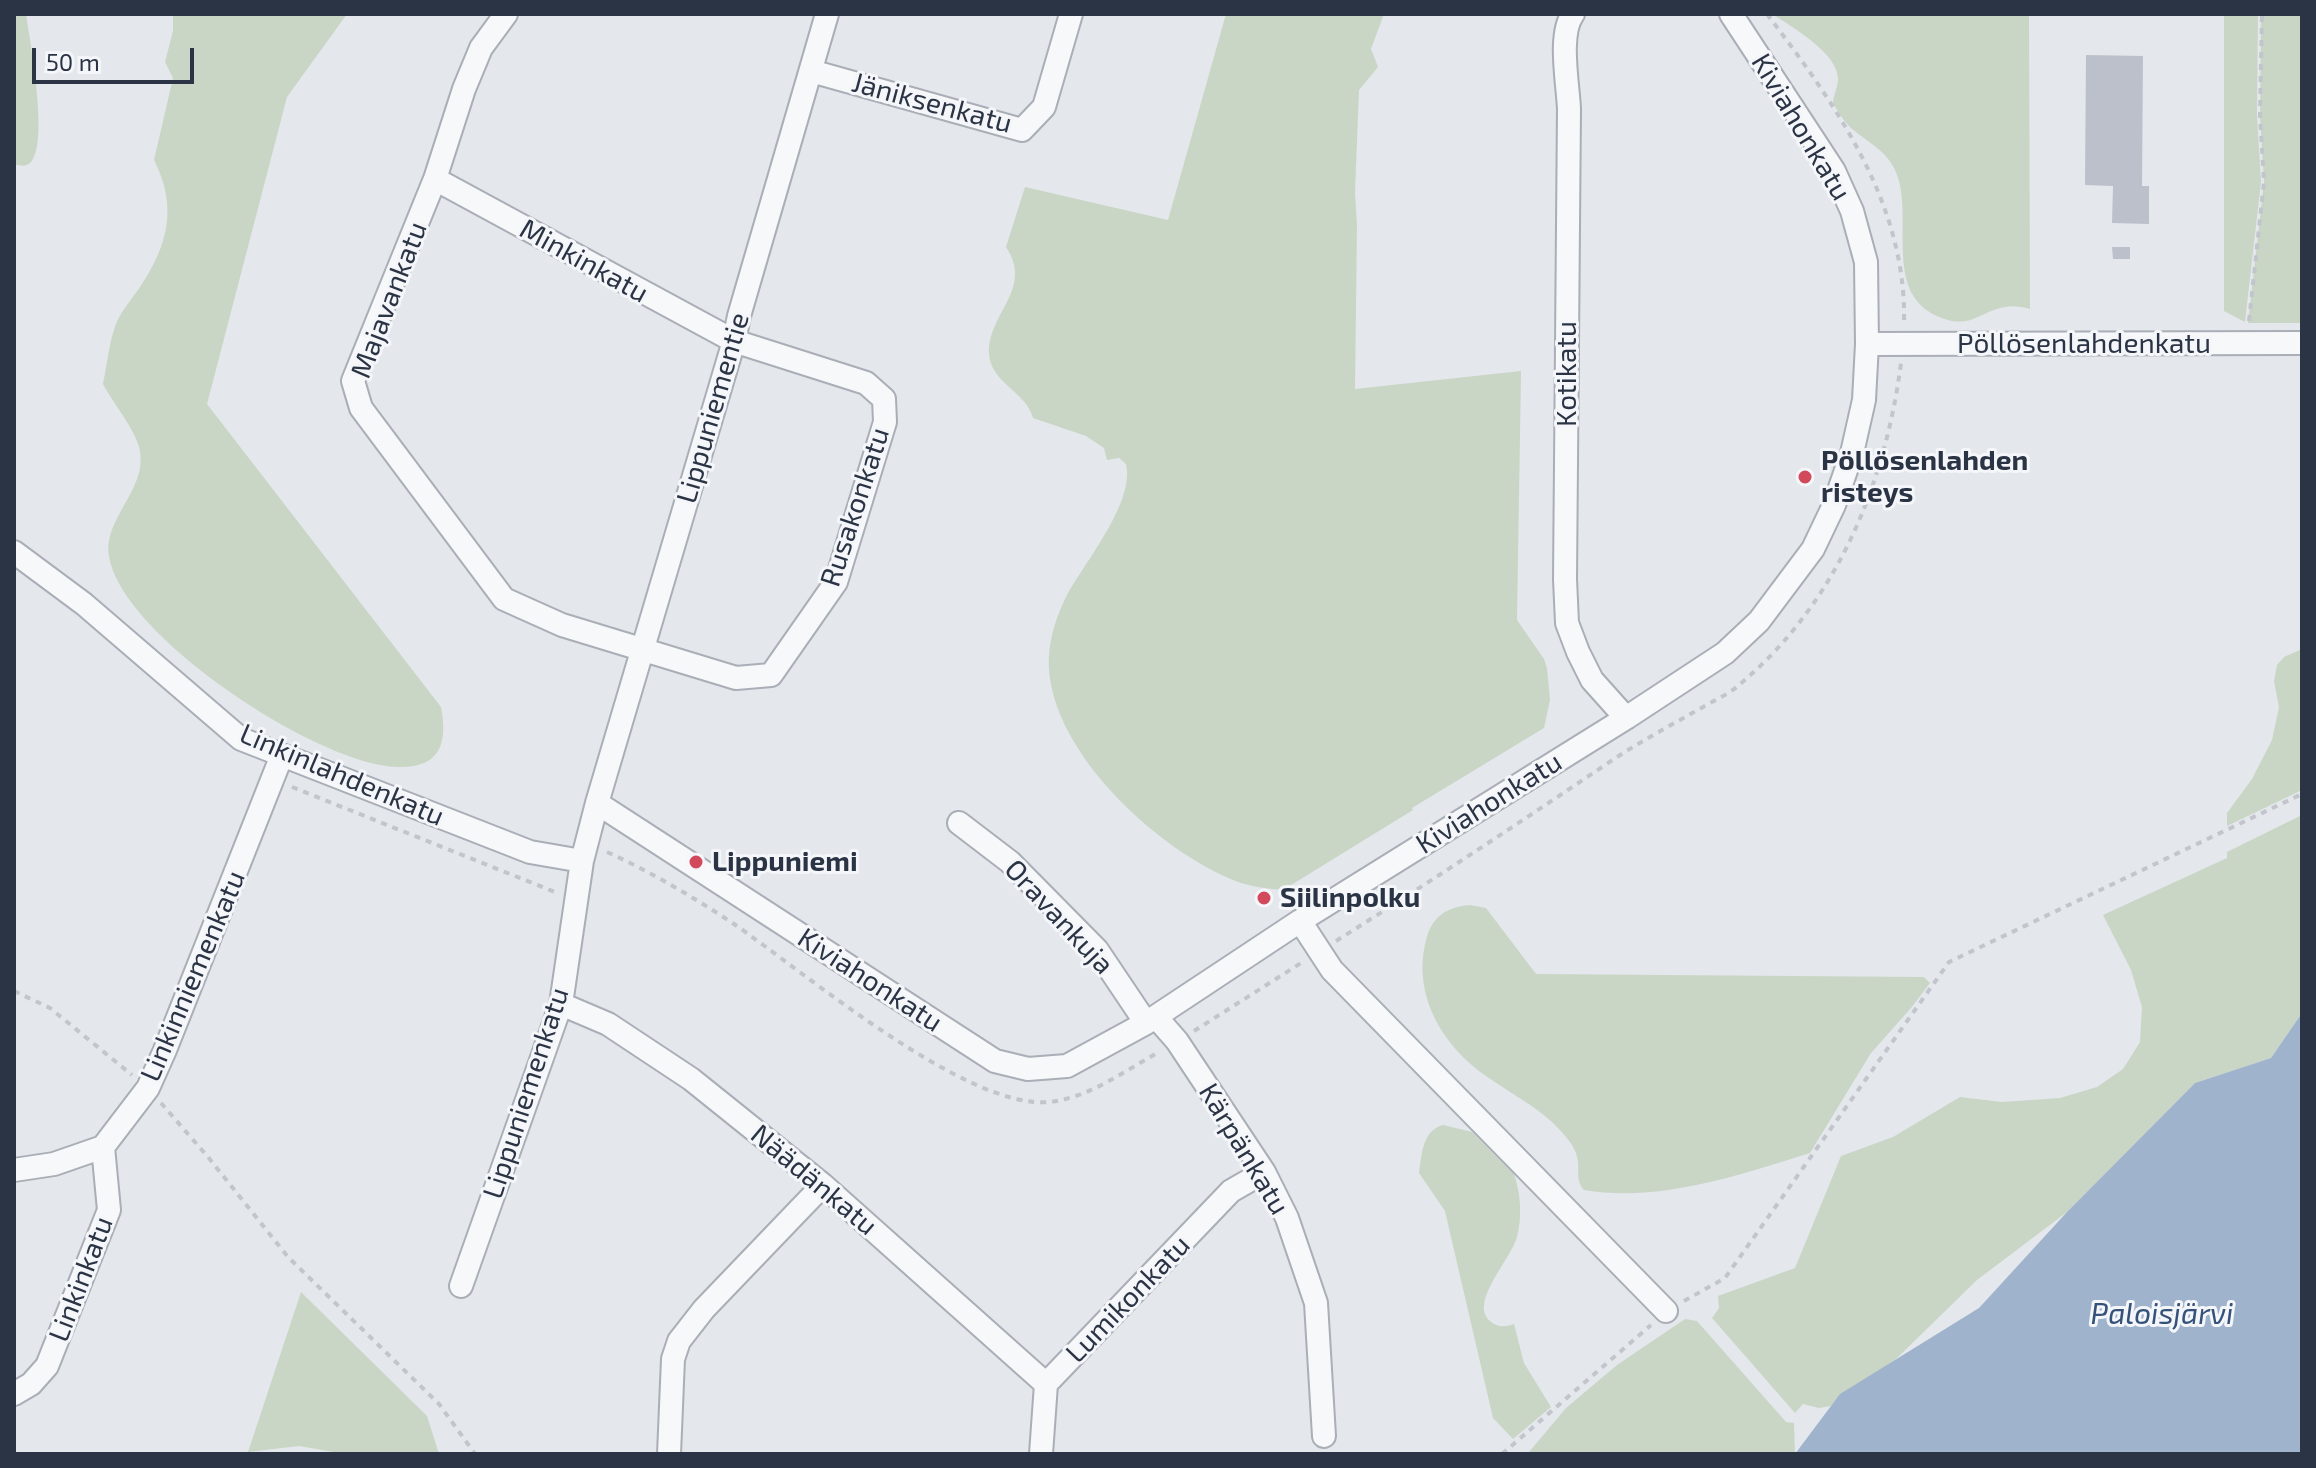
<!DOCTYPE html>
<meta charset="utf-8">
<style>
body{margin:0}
#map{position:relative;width:2316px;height:1468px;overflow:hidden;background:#e4e7ec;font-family:"Exo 2",sans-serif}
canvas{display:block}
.frame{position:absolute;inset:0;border:16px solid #2b3445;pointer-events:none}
.scale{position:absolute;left:32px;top:48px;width:162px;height:36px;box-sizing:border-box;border:4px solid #2b3445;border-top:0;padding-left:10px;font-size:24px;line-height:28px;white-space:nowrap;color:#2b3445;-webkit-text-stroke:6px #f4f6f9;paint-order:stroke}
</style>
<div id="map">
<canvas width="2316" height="1468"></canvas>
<div class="frame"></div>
<div class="scale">50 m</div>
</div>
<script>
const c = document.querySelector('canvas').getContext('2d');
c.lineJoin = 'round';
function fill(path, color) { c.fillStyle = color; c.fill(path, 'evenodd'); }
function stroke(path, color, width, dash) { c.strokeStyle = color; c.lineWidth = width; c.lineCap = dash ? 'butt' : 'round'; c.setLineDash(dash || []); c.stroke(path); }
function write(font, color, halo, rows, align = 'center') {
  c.font = font + ' "Exo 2",sans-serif'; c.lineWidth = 6; c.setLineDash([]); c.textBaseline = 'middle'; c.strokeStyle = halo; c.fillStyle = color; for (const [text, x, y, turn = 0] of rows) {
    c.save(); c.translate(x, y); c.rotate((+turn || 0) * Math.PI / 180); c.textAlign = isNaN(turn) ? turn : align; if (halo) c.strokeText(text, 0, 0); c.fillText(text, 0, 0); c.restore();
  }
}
const green = new Path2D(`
 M14,14H26C30,41 49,142 31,162C26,167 21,166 14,164Z
 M173,14H347L287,97L207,404L441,707C448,744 440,768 398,767C320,766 121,636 109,556C103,517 150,488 139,447C135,430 112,401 103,384C107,365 109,342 116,324C121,311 132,299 140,287C168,245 178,207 154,160L173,78L165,62L173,31Z
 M1226,14H1384L1371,49L1378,67L1359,90L1355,193L1357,225L1355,389L1521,371L1517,620L1544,659L1547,668L1550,700L1544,728L1412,808L1413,810L1283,890C1269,889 1255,887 1241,883C1159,854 1030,737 1051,640C1054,624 1060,609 1067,595C1085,562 1135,502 1126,464L1119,458L1107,460L1104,448L1086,436L1033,418C1026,391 990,383 989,353C988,313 1034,289 1006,247L1025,187L1168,220Z
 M1772,14H2029L2030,309C1990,297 1980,329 1948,320C1877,300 1917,217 1895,170C1886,150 1867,142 1851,128C1844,122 1839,112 1833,104C1833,95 1838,88 1838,79C1838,53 1792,27 1772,14Z
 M2224,14H2258L2257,116L2261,182L2245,322L2224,311Z
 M2261,14H2302V323H2248L2264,182L2260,116Z
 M2302,649V790L2227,826V813L2252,779L2272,740L2279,707L2274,681L2277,665L2284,657Z
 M2302,815V1013L2271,1058L2195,1083L2067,1212L1977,1280L1896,1359L1831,1406L1819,1408L1803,1404L1795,1413L1712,1318L1719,1308L1718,1296L1795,1268L1841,1156L1893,1137L1960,1097L2002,1102L2060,1098L2097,1087L2123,1069L2140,1042L2142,1007L2131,970L2103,915L2227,858V852Z
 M1470,905L1486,908L1536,974L1924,977L1930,983L1911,1008L1871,1053L1810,1153C1739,1175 1659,1203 1584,1190C1576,1181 1579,1173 1578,1162C1577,1149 1568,1139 1560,1130C1539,1107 1511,1094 1486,1076C1442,1045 1412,995 1426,940C1432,916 1447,907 1470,905Z
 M1443,1125L1472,1132L1514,1174C1521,1194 1522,1217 1517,1237C1510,1261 1469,1302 1490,1321C1498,1328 1505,1327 1514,1324L1524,1363L1551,1407L1513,1439L1493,1418L1445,1211L1419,1173C1422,1154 1422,1131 1443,1125Z
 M301,1292L427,1416L439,1454H345L299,1446L248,1452Z
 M1685,1319L1697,1321L1786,1422L1794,1423L1795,1454H1533L1529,1452L1566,1408L1617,1365Z`);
const water = new Path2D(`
 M2302,1013V1454H1795L1840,1394L1979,1308L2067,1212L2195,1083L2271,1058Z`);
const building = new Path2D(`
 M2086,55L2143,56L2142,186H2149V224L2112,223L2113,186L2085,185Z
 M2112,247H2130V259H2113Z`);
const path = new Path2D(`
 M1767,14C1836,105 1907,204 1904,323
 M2249,321L2264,182L2260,116L2262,14
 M292,787L555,892
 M607,852C651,872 693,897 734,924C804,972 967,1110 1049,1102C1089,1098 1124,1071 1159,1052
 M1336,941C1430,882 1522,821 1614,759C1643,740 1673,724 1703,707C1715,700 1729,694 1739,685C1836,604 1885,486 1901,363
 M14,991L50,1008L132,1075
 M1194,1031L1301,963
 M161,1103L208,1157L288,1257L439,1404L475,1454
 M1684,1301L1725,1278L1949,962L2302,794
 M1502,1454L1651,1325`);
const minor = new Path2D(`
 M1573,14C1558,34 1568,84 1569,109L1565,579L1567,623L1578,652L1592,680L1626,718
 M811,71L1022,130L1044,107L1071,14
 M435,179L734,341L866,383L884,399L885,422L836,582L771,675L736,678L562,625L504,599L361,408L353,381L435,179L464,89L481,48L506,14
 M1867,344L2302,343
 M14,552L84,604L241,739L530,852L582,861
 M597,803L995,1061L1028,1069L1067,1066L1146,1023L1300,921L1626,718L1725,653L1759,621L1813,549L1834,505L1852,453L1864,400L1867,344L1866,262L1852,211L1834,171L1731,14
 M959,823L1010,862L1097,950L1146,1023
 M1300,921L1332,970L1666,1311
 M561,1004L608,1024L691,1079L823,1185L1046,1384
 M1156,1017L1177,1041L1264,1172L1287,1218L1316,1303L1324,1436
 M14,1170L54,1164L103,1147L148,1088L165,1050L282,755
 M461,1286L561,1004L582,861L597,803L734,341L739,316L827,14
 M14,1394L31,1384L47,1366L109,1210L103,1147
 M669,1454L673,1359L679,1341L704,1309L823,1185
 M1041,1454L1046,1384L1231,1191L1264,1172`);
const markers = [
 [1805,477,8,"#d1495b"],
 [696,862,8,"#d1495b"],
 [1264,898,8,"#d1495b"]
];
const streetNames = [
 ["Jäniksenkatu",932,103,15],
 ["Kiviahonkatu",1801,127,59],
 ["Minkinkatu",584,261,29],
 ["Majavankatu",389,300,-69],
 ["Pöllösenlahdenkatu",2084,344],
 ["Kotikatu",1567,374,-90],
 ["Lippuniementie",713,408,-74],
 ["Rusakonkatu",855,507,-72],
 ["Linkinlahdenkatu",342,775,23],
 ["Kiviahonkatu",1489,803,-32],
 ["Oravankuja",1059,917,47],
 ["Linkinniemenkatu",193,976,-67],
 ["Kiviahonkatu",870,980,33],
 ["Lippuniemenkatu",526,1093,-72],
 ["Kärpänkatu",1244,1149,59],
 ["Näädänkatu",814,1180,40],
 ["Linkinkatu",81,1279,-69],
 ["Lumikonkatu",1128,1299,-46]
];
const poiNames = [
 ["Pöllösenlahden",1821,461],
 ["risteys",1821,493],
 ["Lippuniemi",712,862],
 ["Siilinpolku",1280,898]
];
const waterNames = [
 ["Paloisjärvi",2162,1314]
];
fill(green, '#c9d6c5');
fill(water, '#9fb4cc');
fill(building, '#bbc0ca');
stroke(minor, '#a9aeb7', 26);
stroke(path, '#c2c5cb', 4, [6, 6]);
stroke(minor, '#f7f8fa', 22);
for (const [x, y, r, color] of markers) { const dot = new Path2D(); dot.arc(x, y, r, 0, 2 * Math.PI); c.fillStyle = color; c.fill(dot); stroke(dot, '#f4f6f9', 3); }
write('28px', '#2b3445', '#f4f6f9', streetNames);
write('bold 28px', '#2b3445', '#f4f6f9', poiNames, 'left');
write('italic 30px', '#34527a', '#f4f6f9', waterNames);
</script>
